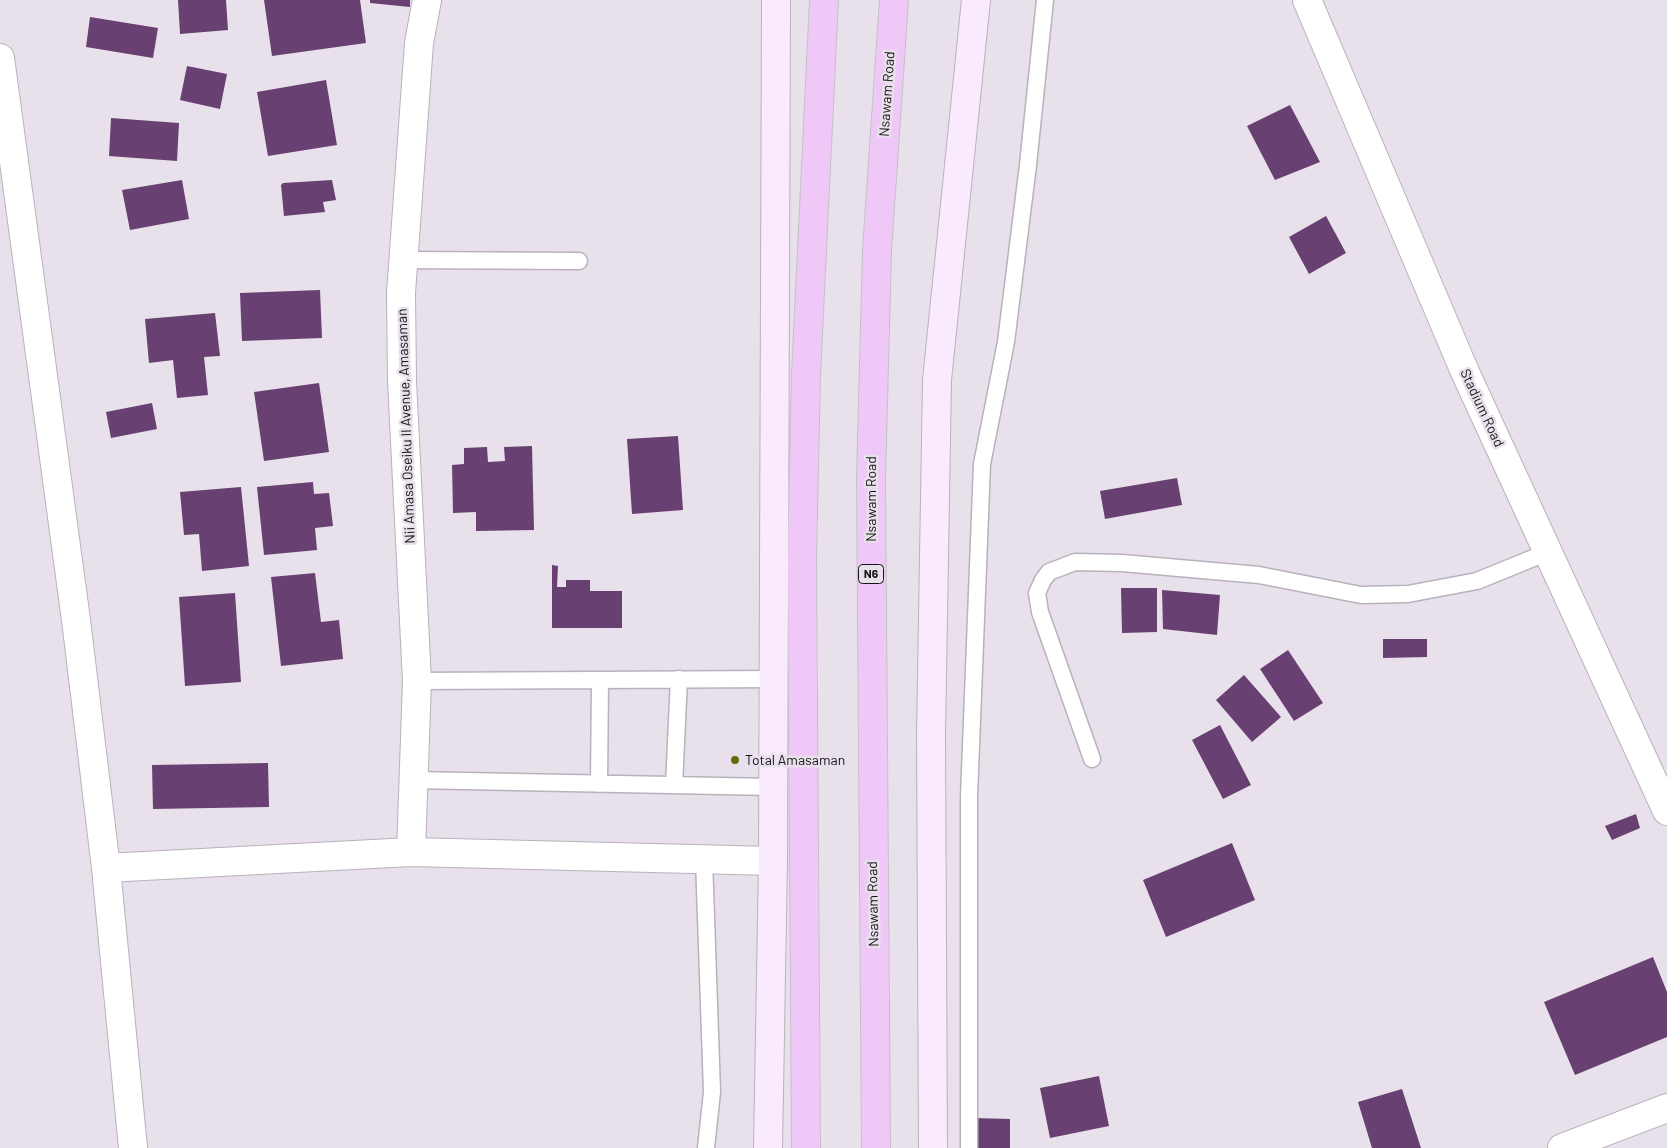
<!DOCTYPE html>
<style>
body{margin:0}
canvas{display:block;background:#e8e0ea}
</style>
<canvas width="1667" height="1148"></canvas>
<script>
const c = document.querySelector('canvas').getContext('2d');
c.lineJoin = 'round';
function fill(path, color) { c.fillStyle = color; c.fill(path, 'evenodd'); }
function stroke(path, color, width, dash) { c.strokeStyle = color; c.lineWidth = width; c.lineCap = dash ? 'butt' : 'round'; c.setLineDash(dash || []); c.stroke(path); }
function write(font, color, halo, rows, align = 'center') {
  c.font = font + ' Barlow,sans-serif'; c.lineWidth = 5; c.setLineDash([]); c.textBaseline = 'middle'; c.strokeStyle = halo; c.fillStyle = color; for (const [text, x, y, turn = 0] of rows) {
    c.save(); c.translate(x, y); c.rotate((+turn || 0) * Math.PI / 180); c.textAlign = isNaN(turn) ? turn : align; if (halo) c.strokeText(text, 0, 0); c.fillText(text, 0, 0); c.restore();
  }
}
const building = new Path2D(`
 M178,0H226L228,30L180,34Z
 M264,0H360L366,43L272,56Z
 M370,0H410V7L370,3Z
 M90,17L158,28L153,58L86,47Z
 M187,66L227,74L220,109L180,100Z
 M326,80L337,145L268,156L257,92Z
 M1290,105L1320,162L1275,180L1247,126Z
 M111,118L179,123L177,161L109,156Z
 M182,180L189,219L130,230L122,190Z
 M332,180L336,200L323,202L325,212L284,216L281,185L283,183Z
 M1326,216L1346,253L1309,274L1289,237Z
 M320,290L322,338L242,341L240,293Z
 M215,313L220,356L204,357L208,395L177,398L173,360L149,363L145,319Z
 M319,383L329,452L264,461L254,392Z
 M152,403L157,429L111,438L106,412Z
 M678,436L683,510L632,514L627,439Z
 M532,446L534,530L476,531V512L453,513L452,465L464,464V448L487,447L488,462L505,461L504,447Z
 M1177,478L1182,505L1105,519L1100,491Z
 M313,482L314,494L329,493L333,526L315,528L317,550L264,555L257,487Z
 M241,487L249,566L202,571L199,534L184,535L180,492Z
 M552,565L558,566L557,587H566V580H590V591H622V628H552Z
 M315,573L321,622L339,620L343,659L281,666L271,577Z
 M1121,588H1157V632L1122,633Z
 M1162,590L1220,595L1217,635L1163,629Z
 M235,593L241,682L185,686L179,597Z
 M1383,639H1427V657L1383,658Z
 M1288,650L1323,703L1294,721L1260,669Z
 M1244,675L1281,717L1252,742L1216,700Z
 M1220,725L1251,785L1223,799L1192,740Z
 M268,763L269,807L153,809L152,765Z
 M1636,814L1640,828L1612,840L1605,826Z
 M1232,843L1255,900L1166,937L1143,880Z
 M1653,957L1667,992V1037L1575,1075L1544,1002Z
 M1099,1076L1109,1126L1050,1138L1040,1088Z
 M1402,1089L1421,1148H1372L1358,1102Z
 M973,1118L1010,1119V1148H973Z`);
const service = new Path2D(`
 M403,260L579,261
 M417,681L773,679
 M1092,759L1040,612L1037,593L1043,580L1049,572L1075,562L1122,563L1259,575L1361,595L1408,594L1477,581L1548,552
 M414,780L772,787
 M599,784L600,680
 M674,785L679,679
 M704,859L712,1092L706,1148
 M969,1148V797L982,464L1006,342L1028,165L1045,0`);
const minor = new Path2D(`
 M1307,0L1465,372L1667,811
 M0,58L76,620L106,868L133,1148
 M411,852L417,681L402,381L401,293L419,43L427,0
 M106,868L411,852L773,861
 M1562,1148L1667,1108`);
const secondary = new Path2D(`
 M768,1148L773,861L776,0
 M933,1148L931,735L937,380L976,0`);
const trunk = new Path2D(`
 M806,1148L802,559L806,375L824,0
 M876,1148L871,478L877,251L894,0`);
const markers = [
 [735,760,5,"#696a09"]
];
const shields = [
 [871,574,25]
];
const shieldNames = [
 ["N6",871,574]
];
const streetNames = [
 ["Nsawam Road",887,94,-86],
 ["Stadium Road",1482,408,65],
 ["Nii Amasa Oseiku II Avenue, Amasaman",406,426,-92],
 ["Nsawam Road",871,499,-90],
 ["Nsawam Road",873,904,-91]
];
const poiNames = [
 ["Total Amasaman",745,760]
];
fill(building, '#694072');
stroke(service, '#b9b1bb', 19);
stroke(minor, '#b9b1bb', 30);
stroke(secondary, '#b9b1bb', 30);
stroke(trunk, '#c3c2c3', 30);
stroke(service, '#fff', 16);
stroke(minor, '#fff', 28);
stroke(secondary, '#faeafd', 28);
stroke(trunk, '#f0c8f8', 28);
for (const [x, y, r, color] of markers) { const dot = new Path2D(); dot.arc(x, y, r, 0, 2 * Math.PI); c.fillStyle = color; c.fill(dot); stroke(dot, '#e8e0ea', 2); }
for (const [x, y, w] of shields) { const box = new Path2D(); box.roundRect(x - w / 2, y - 9.5, w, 19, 4); c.fillStyle = '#e8e0ea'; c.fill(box); stroke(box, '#171418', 1); }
write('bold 12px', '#171418', null, shieldNames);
write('14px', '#171418', '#e8e0ea', streetNames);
write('14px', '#171418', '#e8e0ea', poiNames, 'left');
</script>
